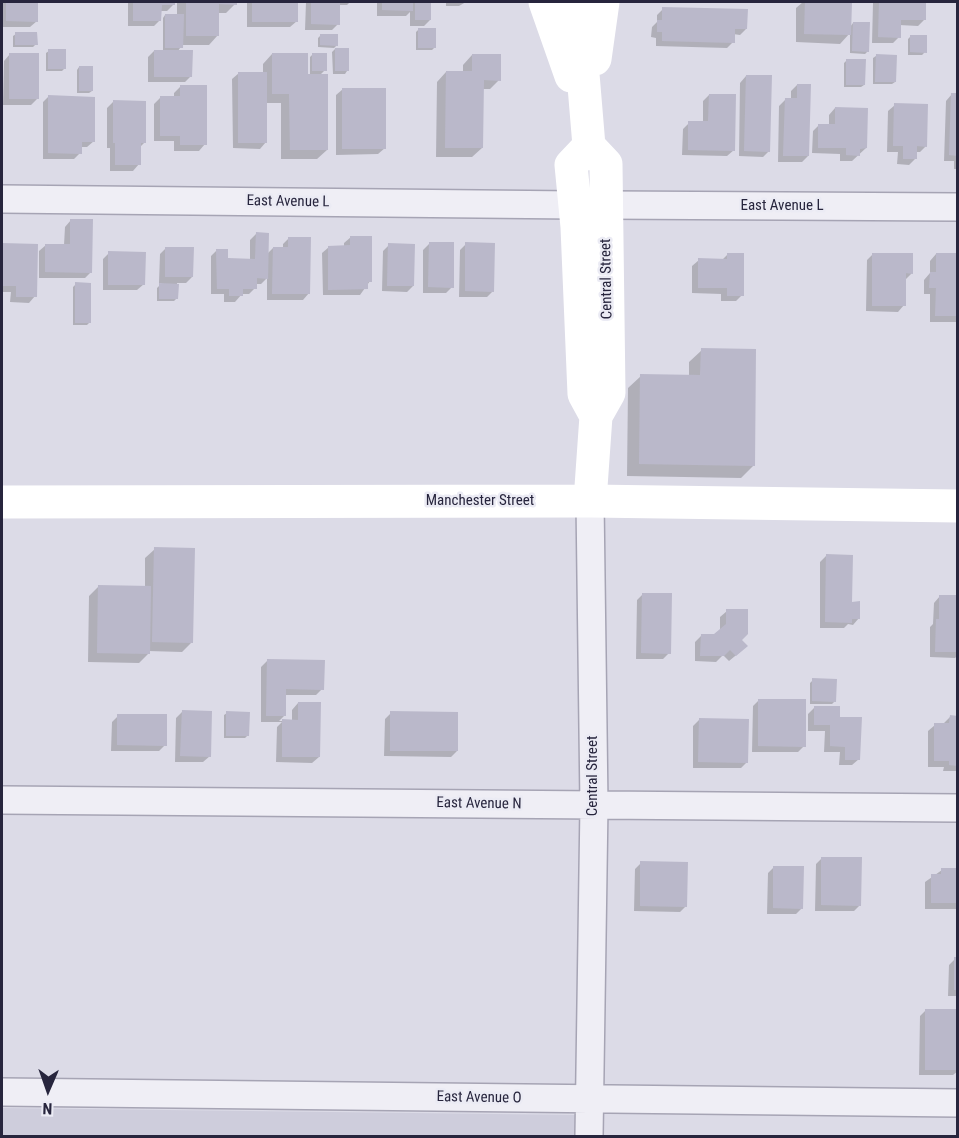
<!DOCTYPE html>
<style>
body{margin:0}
#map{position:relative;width:959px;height:1138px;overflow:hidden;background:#dcdbe7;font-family:"Roboto Condensed",sans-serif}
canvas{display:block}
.frame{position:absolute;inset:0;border:3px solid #27253d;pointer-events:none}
.north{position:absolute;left:18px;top:1060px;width:60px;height:60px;-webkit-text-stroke:4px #ebebf4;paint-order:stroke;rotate:182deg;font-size:16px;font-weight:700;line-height:24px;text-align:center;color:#27253d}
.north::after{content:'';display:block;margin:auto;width:21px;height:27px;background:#27253d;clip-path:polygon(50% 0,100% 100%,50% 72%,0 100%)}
</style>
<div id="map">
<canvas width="959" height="1138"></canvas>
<div class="frame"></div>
<div class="north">N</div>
</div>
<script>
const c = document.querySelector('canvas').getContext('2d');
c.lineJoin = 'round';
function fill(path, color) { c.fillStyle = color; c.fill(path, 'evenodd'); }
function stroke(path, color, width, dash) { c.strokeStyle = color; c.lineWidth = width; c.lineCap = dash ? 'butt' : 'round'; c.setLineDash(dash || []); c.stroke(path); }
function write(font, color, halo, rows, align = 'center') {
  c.font = font + ' "Roboto Condensed",sans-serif'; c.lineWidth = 5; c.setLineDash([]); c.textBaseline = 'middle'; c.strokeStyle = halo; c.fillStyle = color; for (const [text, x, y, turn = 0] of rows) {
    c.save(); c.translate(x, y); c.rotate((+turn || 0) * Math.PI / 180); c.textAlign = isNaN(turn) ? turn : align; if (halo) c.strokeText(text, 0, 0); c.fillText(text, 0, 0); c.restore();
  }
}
const built = new Path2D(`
 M2,1108L577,1115L576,1136H2Z`);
const shadow = new Path2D(`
 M2,2H37V21L30,27H2Z
 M128,2H173V5L167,11H160V20L154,26H128Z
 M177,2H235V4L226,13H218V35L209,45H182L178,51L191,76L185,82H148V57L154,51H163V18L165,15H177Z
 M247,2H297V21L290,27H247Z
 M306,2H350L347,5H339L338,24L332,30H305Z
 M377,2H466L459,6H446V3H430V20L424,26H410V12L406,16H377Z
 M803,2H850V27L853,23L868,51L865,54L850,53V33L840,44L796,42V8Z
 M875,2H925L924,20L918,26L899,25V37L893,43H872L873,3Z
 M663,9L746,29L740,35L733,34V42L727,48L656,46V38L651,37L652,27L657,22V15Z
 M419,29L435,47L432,50H416V32Z
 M16,34L36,44L33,47H13V36Z
 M321,35L337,45L334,48L318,47V38Z
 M911,36L925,52L922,55H908V39Z
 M335,49L347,71L345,74H333L332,52Z
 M49,51L64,69L62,71H46V53Z
 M10,54L37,99L31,105H3L4,61Z
 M272,54L306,75H310V57L313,54L325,70L320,75L327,150L317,159H281V103H266V142L260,149L233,148L232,79L239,73H263V64Z
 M472,55L499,80L490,89H482V148L472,157H436L437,82L446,72H463V65Z
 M876,56L895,82L892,84H873V58Z
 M847,60L864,85L861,87H844V63Z
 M79,67L92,91L89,93H77V70Z
 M746,76L769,151L763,157L739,156L740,83Z
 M797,85L808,156L802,162H778L779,106L785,100H791V91Z
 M180,87L205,144L199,151H174V141H154V104L160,98H174V93Z
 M343,89L385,148L378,154L336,155V95Z
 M952,94L958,95V169H954V161H944L946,101Z
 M709,95L734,150L727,156L682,155L683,129L689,123H703V101Z
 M49,96L94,141L87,147H80V153L74,159H43V102Z
 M113,102L145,142L139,148V164L133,171H110V148H107V108Z
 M895,105L926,146L920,152H916L915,159L909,165L897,164L898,152H887L888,111Z
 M835,108L866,148L852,161H840V154L812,153L813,131L819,125H829V115Z
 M71,220L91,272L85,278H39V251L46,245H64L65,227Z
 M256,234L267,254L273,248H283V244L289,238L309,293L303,300H267V278L261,284H256L255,288L249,294H242L235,302H224V294H211V256L217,250L226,260H250V240Z
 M351,237L370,281L360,295H323L322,253L329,247H344V243Z
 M429,244L452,287L446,293H423V250Z
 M466,244L493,291L487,297H459L460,250Z
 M2,245H36L35,296L29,303L10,302L11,292H2Z
 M389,245L413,286L407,292L382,291L383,251Z
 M166,248L192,277L186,283H177V298L174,301H157V288L162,283H159L160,254Z
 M109,253L144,284L137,290H103V259Z
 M728,254L742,295L736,301H721V294L692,293V266L699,260H722Z
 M873,254L912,273L905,280L904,305L898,312L866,311L867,260Z
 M936,254L958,255L957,322H930V294H924V280L930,273V261Z
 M76,284L89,323L87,325H73V287Z
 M702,350L754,465L741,478L627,476L628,388L641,376H689V362Z
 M155,549L191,643L182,652L148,651V654L139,663L88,662L89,596L99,586L145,587V558Z
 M826,556L859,618L853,625L848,624L844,628H820V562Z
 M643,594L669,653L663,659H636L637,600Z
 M940,596L958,597V655L955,658L930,657V627L933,624L934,603Z
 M727,611L740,640V652L729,661L723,655L716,662L695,661V642L701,636H715L720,631V617Z
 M268,660L322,689L316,695H285L284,716L279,721H292V710L298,703L319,757L312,763L276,762L277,727L282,722H261V667Z
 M813,680L835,701L832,704H810V683Z
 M759,700L804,746L798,752H752L753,706Z
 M814,708L838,719L859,759L852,765H839L840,752H824L825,731H808V714Z
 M182,712L210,756L203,762H175L176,718Z
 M227,713L248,735L245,738H224V715Z
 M391,713L457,751L451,757L384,756L385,719Z
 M118,716L165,745L159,751H111L112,722Z
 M950,717H958L957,771H943L944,767H928V731L935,725L944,723Z
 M699,720L747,762L741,768H693V726Z
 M822,858L860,905L854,911H815L816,864Z
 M641,863L686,906L680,912L634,911L635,869Z
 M774,867L802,908L796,914H767L768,873Z
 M942,870H958V907L956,909H925V882Z
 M955,959H958V996H948L949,965Z
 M926,1010L958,1011V1071L953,1075H919L920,1016Z`);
const building = new Path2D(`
 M6,2H38V22L6,21Z
 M133,2H175V5H162L161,21H133Z
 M186,2H237V5L219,4V36H186Z
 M252,2H298V22H252Z
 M311,2H340V25L311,24Z
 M382,2H413V11L382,10Z
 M415,2H431V20H415Z
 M805,2H852L851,35L804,34Z
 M879,2H926V20H901V38L878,37Z
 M662,7L748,9L747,29H735V43L662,41V32H657V20H662Z
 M165,14H184L183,48H165Z
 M853,22H870L869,52L852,51Z
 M418,28H436V48H418Z
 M15,32H37L38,45H15Z
 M320,34H338V46L320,45Z
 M910,35H927V53L910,52Z
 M335,48H349V71H335Z
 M48,49H66V69H48Z
 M154,50H193L192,77H154Z
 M9,53H39V99H9Z
 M272,53H308V74H328V150H290L289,94H272Z
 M312,53H327V71H312Z
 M472,54H501V81L484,80L483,148H445L446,71H472Z
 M876,54L897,55L896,82H875Z
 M846,59H866L865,85H846Z
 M79,66H93V91H79Z
 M238,72H267V143H238Z
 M746,75H772L770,152L744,151Z
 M797,84H811L809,156H783L785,98H797Z
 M180,85H207V145H180V136H160V96H180Z
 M342,88H386V149H342Z
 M951,93H958V156L949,155Z
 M709,94H736L735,151L688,150V121H708Z
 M48,95L95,97V142H82V154L48,153Z
 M113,100L146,101V143H141V165H115V143H113Z
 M894,103L928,104L927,147L917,146V159H903V146H893Z
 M835,107L868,108L867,148L860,149V156L846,155V148H818V124H835Z
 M70,219H93L92,273L45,272V244H70Z
 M256,232L269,233L268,279L257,278V289H243V296H229V289H217L216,249H228V258L255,259Z
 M350,236H372V282H368V289L328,290V246L350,245Z
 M288,237H311L310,294H272L273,247H288Z
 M429,242H454V288L428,287Z
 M465,242L495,243L494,292L465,291Z
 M2,243L38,244L37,297H16V286H2Z
 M388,243L415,244L414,286H387Z
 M165,247H194L193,277H165Z
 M108,251L146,252L145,285H108Z
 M727,253H744V296H727V288H698V258L727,259Z
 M872,253H913V274L906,273V306H872Z
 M936,253H958V316H935L936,288H929L930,272H936Z
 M75,282L91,283V323H75Z
 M159,283L179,284L178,299H159Z
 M701,348L756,349L755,466L639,464L640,374L700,375Z
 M154,547L195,548L193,643L152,642Z
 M826,554L853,555L852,602L860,601V619H852V623L825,622Z
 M98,585L151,586L150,654L97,653Z
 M642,593H672L671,654L641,653Z
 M939,595H958V652H935L936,619H939Z
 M726,609H748V634L742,640L748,646L736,656L730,650L724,656H700L701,634H714L726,624Z
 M267,659L325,660L324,690L286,689V716H266Z
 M812,678L837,679L836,702L812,701Z
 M758,699H806V747L758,746Z
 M298,702H321L320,757H282V719L298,720Z
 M814,706H840V717H862L860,760H845V747L830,746V725H814Z
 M182,710L212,711L211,757L180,756Z
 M226,711L250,712L249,736H226Z
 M390,711L458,712V751H390Z
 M117,714H167V746L117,745Z
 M950,715L958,716V766L949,765V761H934V723H949Z
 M699,718L749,719L748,763L698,762Z
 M821,857H862L861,906L821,905Z
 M640,861L688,862L687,907L640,906Z
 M773,866H804L803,909L773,908Z
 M941,868H958V903H931V874H941Z
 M954,957H958V990H954Z
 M925,1009H958V1070H925Z`);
const street = new Path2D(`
 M2,199L575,205
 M606,205L958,207
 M2,800L958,808
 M2,1092L958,1103
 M589,1136L594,805L590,501`);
const secondary = new Path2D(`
 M545,2L571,76
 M577,2L589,146L606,164L609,393L596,416L590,501
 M595,59L603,2
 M589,146L571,165L577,227L584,394L596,416
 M2,502L590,501L958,506`);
const streetNames = [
 ["East Avenue L",288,202,1],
 ["East Avenue L",782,206],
 ["Central Street",607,279,-91],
 ["Manchester Street",480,501],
 ["Central Street",593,776,-90],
 ["East Avenue N",479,804,1],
 ["East Avenue O",479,1098,1]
];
fill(built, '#cecddc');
fill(shadow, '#0003');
fill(building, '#bab8ca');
stroke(street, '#a6a4b4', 30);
stroke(street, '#efeef5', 27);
stroke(secondary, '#fff', 33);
write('15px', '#27253d', '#ebebf4', streetNames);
</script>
